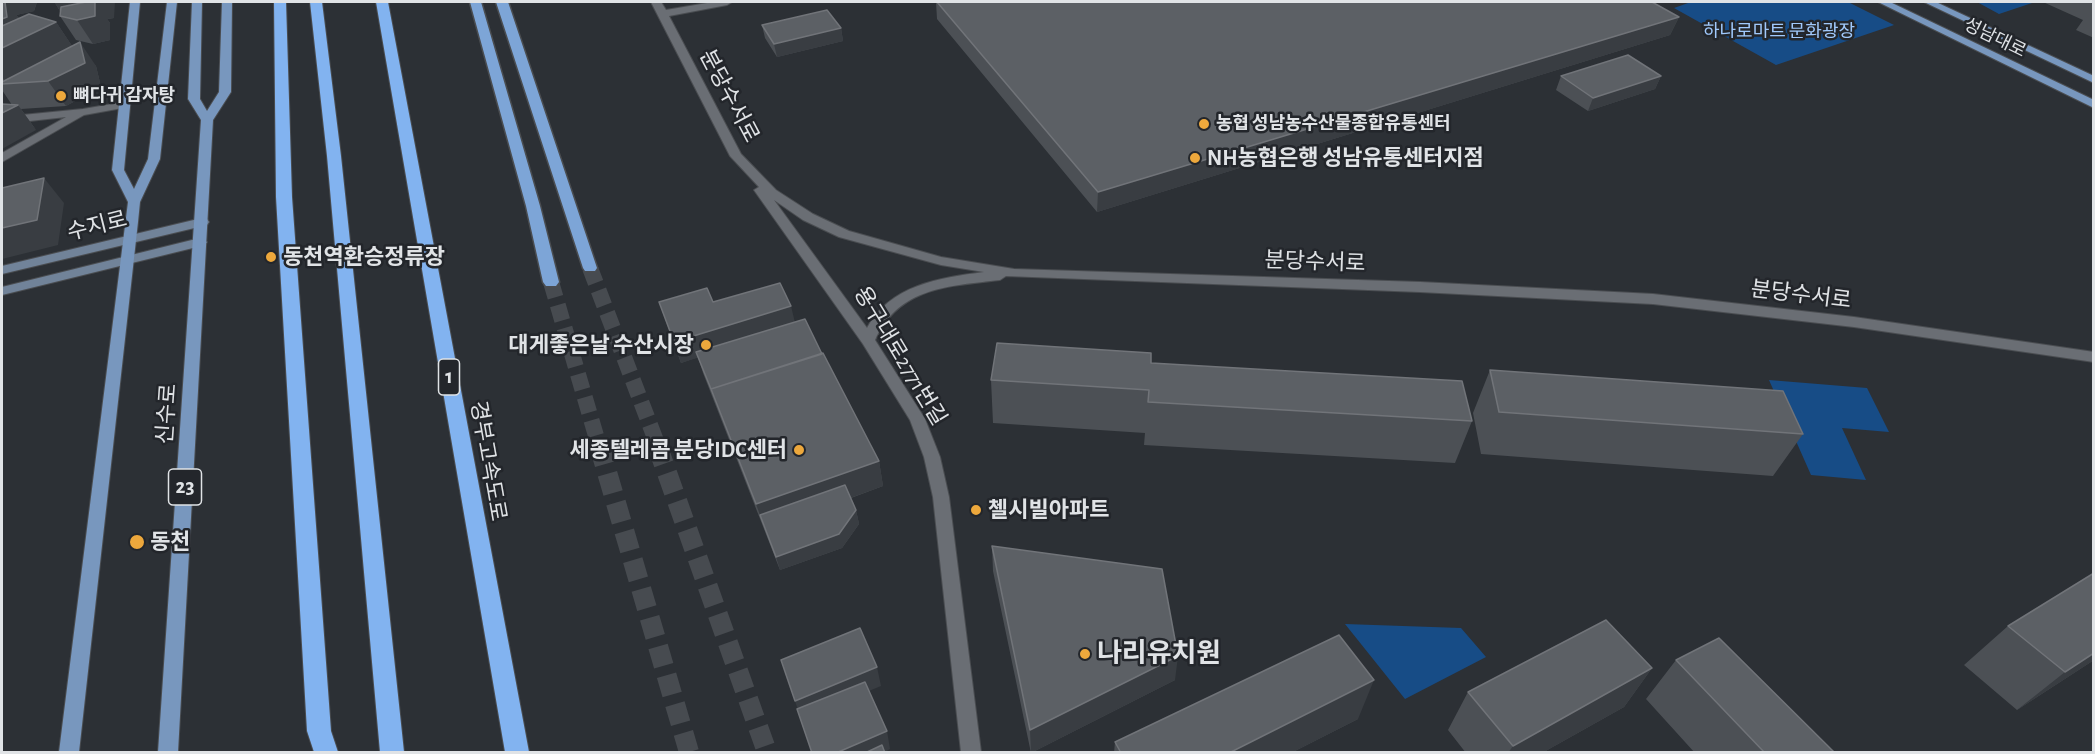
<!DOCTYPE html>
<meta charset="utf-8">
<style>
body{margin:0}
#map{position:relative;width:2095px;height:754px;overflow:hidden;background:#2c3035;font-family:"Alegreya Sans",sans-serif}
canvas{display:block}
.frame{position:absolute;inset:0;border:3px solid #e0e3e6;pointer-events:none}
</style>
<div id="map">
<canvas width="2095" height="754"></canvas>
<div class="frame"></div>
</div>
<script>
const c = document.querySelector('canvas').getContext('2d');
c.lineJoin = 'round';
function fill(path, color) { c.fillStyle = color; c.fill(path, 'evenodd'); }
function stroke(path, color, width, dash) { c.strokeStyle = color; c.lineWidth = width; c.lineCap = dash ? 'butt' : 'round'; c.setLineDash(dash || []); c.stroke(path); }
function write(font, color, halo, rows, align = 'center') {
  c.font = font + ' "Alegreya Sans","Noto Sans KR",sans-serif'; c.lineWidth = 5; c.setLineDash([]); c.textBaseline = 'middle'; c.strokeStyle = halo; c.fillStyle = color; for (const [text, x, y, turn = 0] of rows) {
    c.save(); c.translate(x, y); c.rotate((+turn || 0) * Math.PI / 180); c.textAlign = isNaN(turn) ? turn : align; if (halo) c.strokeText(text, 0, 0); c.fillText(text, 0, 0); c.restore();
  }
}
const green = new Path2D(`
 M1691,2H1848L1894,25L1776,65L1674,8Z
 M1977,2H2035L1999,14Z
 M1769,380L1867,388L1889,432L1842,428L1866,480L1811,475Z
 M1345,624L1461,628L1486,657L1405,699Z`);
const trunkTunnelFar1 = new Path2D(`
 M590,268L658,446
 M551,282L599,446`);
const trunkTunnel = new Path2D(`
 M599,445L689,752
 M657,445L767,752`);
const minor = new Path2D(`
 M124,102L130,105L128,107L84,115L2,162V153L66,117L2,124V117L83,109Z`);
const tertiary = new Path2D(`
 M651,2H661L666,10L713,2H732L727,5L669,16L741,154L776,190L813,214L849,231L941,257L1014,269L1420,282L1653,294L1854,317L2094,352V362L1854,327L1653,304L1420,292L1006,276L1000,280C949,286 899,287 875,340L925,419L940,457L949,497L981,752H961L933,497L924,457L910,420L863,344L754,190L759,187L730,156ZM774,200L803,220L839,237L941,265L984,272C939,278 890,285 867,328Z
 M1879,2H1891L1886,5Z`);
const secondary = new Path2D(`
 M202,218L207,219L209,222L207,225L2,274V266Z
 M200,238L207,242L205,245L2,295V287Z`);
const primary = new Path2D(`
 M130,2H140L124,170L134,189L148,159L167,2H177L160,159L140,202L138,222L79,752H59L128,202L112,170Z
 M192,2H202L200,99L207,111L219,92L222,2H232L231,92L213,120L178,752H158L201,120L188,99Z
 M1878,2H1890L2094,100V108Z
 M1924,2H1936L2094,76V83Z`);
const trunk = new Path2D(`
 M470,2H481L540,206L559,282L556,286H546L543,282L526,206Z
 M496,2H508L597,268L595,271H585L583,268Z`);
const motorway = new Path2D(`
 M274,2H286L292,197L331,731L338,752H314L307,731L276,197Z
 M310,2H322L341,156L404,752H380L327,156Z
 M376,2H388L529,752H505Z`);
const wall = new Path2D(`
 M2,2H37L34,11L16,15L19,18L56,22L72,46L96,66L101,87L66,106L21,109L36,130L12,105L2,90V77L3,79Z
 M936,2H1652L1679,17L1670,35L1097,212L937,19Z
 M2043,2H2094V38L2076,30L2083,20Z
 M55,3L114,18L107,19L110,23V40L93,44L76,40L60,16V11Z
 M762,25L841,28L843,41L777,57L765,38Z
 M1561,76H1661L1655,89L1588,111L1556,90Z
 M659,302H713L795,322L822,354L879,461L883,486L851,498L856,510L859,524L842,548L780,570L703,373L698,357L681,363Z
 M1151,363L1472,421L1455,463L1144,445L1145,433L993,423L991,380Z
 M1490,370L1803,434L1773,476L1481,454L1473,413Z
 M992,546L1175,680L1031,753L993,571Z
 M2094,573V660L2017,710L1964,665L2008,626Z
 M1676,660L1835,753H1695L1646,699Z
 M1652,668L1624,707L1542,753H1466L1448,730L1468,692Z
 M1358,719L1291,753H1114L1115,742Z`);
const shadedWall = new Path2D(`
 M2,2H37L34,11L16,15L26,29L56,22L82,61L7,84L2,77Z
 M61,2H115L114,18L107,19L110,23V40L93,44L77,20L64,17L55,3Z
 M1679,17L1670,35L1097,212L1098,192Z
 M841,28L843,41L777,57L774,44Z
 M80,42L96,66L101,87L66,106L48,81Z
 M1661,76L1655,89L1588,111L1593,98Z
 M18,105L36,130L2,149V113Z
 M44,178L64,203L58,245L2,259V228Z
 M791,306L796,327L681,363L674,342Z
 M879,461L883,486L765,529L756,504Z
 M856,510L859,524L842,548L780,570L776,557Z
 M2094,653V660L2017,710L2065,672Z
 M1178,656L1175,680L1031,753L1030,730Z
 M877,667L881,686L801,719L795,701Z
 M1652,668L1624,707L1542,753H1508L1513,746Z
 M1374,680L1358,719L1291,753H1229Z
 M887,731L890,749L883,753H836Z`);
const building = new Path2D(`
 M2,2H5L7,17L2,19Z
 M86,2H95V16L77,20L60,16L61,7Z
 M937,2H1652L1679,17L1098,192Z
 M827,10L841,28L774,44L762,25Z
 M29,14L56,22L2,48V26Z
 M80,42L85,63L48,81L2,84V82Z
 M1628,55L1661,76L1593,98L1561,76Z
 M2,104L18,105L2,113Z
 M44,178L37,220L2,228V188Z
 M780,283L791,306L674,342L659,302L707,288L713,302Z
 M805,319L822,354L711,389L713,394L696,352Z
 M997,343L1151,353V363L1462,381L1472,421L1148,402L1149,390L991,380Z
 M823,353L879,461L756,504L711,389Z
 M1490,370L1783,391L1803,434L1499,412Z
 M845,485L856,510L839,534L776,557L760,515Z
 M992,546L1162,569L1178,656L1030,730Z
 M2094,573V653L2065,672L2008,626Z
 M1606,620L1652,668L1513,746L1468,692Z
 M860,628L877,667L795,701L781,660Z
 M1339,635L1374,680L1229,753H1121L1115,742Z
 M1719,638L1835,753H1765L1676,660Z
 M865,682L887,731L836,753H812L797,709Z
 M882,745L885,753H865Z`);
const markers = [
 [61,96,6,"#eda83c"],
 [1204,124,6,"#eda83c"],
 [1195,158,6,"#eda83c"],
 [271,257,6,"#eda83c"],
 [706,345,6,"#eda83c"],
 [799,450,6,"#eda83c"],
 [976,510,6,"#eda83c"],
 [137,542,8,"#eda83c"],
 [1085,654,6,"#eda83c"]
];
const farParknames = [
 ["하나로마트 문화광장",1779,32]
];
const farStreetnames = [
 ["성남대로",1995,38,26]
];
const farPoinames = [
 ["뼈다귀 감자탕",73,96],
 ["농협 성남농수산물종합유통센터",1216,124]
];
const shields = [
 [449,377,21],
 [185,487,33]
];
const shieldNames = [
 ["1",449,377],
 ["23",185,487]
];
const streetNames = [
 ["분당수서로",729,96,62],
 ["수지로",97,226,-14],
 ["분당수서로",1315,262,2],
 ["분당수서로",1801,295,7],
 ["용구대로2771번길",900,356,59],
 ["신수로",167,414,-86],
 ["경부고속도로",488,461,80]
];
const poiNames = [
 ["NH농협은행 성남유통센터지점",1207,158],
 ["동천역환승정류장",283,257],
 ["대게좋은날 수산시장",694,345,"right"],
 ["세종텔레콤 분당IDC센터",787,450,"right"],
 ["첼시빌아파트",988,510],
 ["동천",150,542]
];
const nearPoinames = [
 ["나리유치원",1097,654]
];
fill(green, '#174c86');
stroke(trunkTunnelFar1, '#474b50', 16, [16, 8]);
stroke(trunkTunnel, '#474b50', 20, [20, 10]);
stroke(minor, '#4a4d51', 2);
stroke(tertiary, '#4a4d51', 2);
stroke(secondary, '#4a4d51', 2);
stroke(primary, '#4a4d51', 2);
stroke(trunk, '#4a4d51', 3);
stroke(motorway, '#4a4d51', 2);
fill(minor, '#6a6e74');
fill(tertiary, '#6a6e74');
fill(secondary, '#718399');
fill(primary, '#7897be');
fill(trunk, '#7da5d7');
fill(motorway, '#82b3f0');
fill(wall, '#4c5055');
fill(shadedWall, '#393d42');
fill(building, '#5c6065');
stroke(building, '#717479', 1.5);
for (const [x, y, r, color] of markers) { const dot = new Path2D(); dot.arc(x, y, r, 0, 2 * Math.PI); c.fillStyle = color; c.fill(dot); stroke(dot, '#23262b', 2); }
write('18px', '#a0c9fc', '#23262b', farParknames);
write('18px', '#e0e3e6', '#23262b', farStreetnames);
write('bold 18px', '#e0e3e6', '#23262b', farPoinames, 'left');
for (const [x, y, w] of shields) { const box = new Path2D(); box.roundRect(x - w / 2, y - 18, w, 36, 4.5); c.fillStyle = '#23262b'; c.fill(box); stroke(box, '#e0e3e6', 1.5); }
write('bold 21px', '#e0e3e6', null, shieldNames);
write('22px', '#e0e3e6', '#23262b', streetNames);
write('bold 22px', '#e0e3e6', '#23262b', poiNames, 'left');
write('bold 27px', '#e0e3e6', '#23262b', nearPoinames, 'left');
</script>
